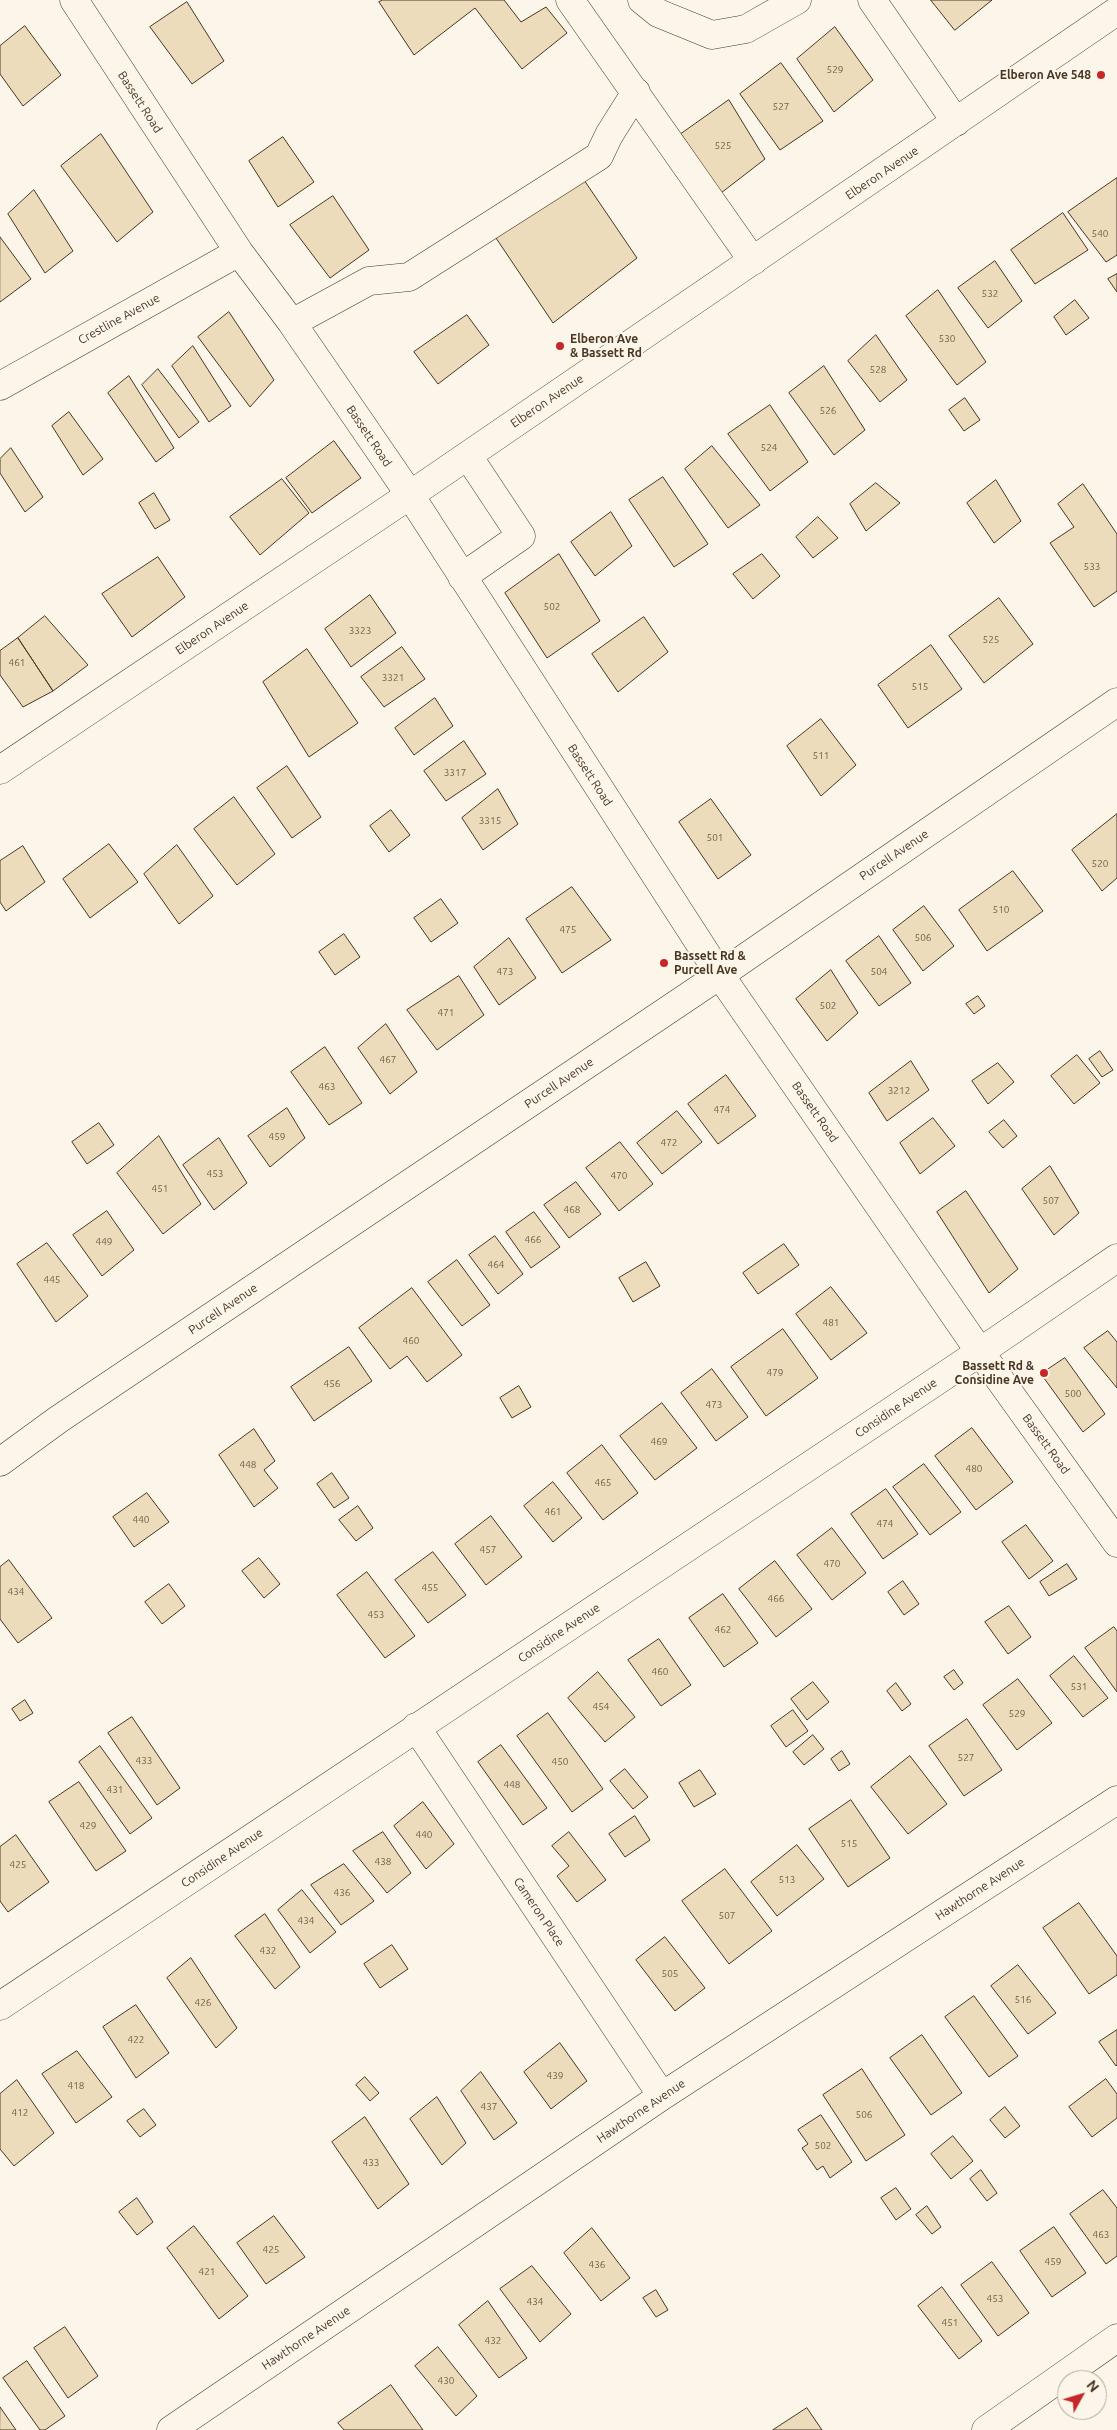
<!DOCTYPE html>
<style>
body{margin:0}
#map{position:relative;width:1117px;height:2430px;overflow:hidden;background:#fbf6e9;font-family:Ubuntu,sans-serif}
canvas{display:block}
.north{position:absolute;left:1057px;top:2370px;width:50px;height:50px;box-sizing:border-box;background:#fbf6e9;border:1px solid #b4a999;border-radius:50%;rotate:51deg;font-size:14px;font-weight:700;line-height:20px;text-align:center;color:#4a3520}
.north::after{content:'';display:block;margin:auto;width:18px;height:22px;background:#c62828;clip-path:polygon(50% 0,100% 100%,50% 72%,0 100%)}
</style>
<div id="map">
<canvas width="1117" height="2430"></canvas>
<div class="north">N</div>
</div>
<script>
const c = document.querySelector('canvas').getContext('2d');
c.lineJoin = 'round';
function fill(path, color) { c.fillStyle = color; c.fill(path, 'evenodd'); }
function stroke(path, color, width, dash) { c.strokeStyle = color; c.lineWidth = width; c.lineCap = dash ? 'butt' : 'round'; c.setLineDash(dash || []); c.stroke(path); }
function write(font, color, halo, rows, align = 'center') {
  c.font = font + ' Ubuntu,sans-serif'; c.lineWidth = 4; c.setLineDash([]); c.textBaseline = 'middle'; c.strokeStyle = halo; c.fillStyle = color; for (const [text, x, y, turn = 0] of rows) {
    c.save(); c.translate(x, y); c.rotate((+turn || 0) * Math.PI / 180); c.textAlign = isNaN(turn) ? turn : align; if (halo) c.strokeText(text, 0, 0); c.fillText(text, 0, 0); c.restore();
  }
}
const building = new Path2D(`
 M383,0H504L521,22L546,7L567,33L522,69L475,8L414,55L379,2Z
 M931,0H992L955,30Z
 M187,2L224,61L192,84L150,27Z
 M25,26L61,75L23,106L0,74V46Z
 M835,27L873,80L834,112L797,59Z
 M781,63L823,121L780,150L740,94Z
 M729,100L765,159L721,193L681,134Z
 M101,134L153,212L117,242L61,166Z
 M283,137L314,182L278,207L249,161Z
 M582,177L637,258L553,323L496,238Z
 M1117,178V255L1106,262L1068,212Z
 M34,190L73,251L45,273L8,214Z
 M333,196L369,250L330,278L290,225Z
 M1063,213L1088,250L1035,284L1011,250Z
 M0,237L31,279L0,302Z
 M995,261L1022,301L988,328L958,288Z
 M1117,274V292L1108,279Z
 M938,290L986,362L957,385L906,316Z
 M1075,300L1089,318L1066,335L1054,317Z
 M229,312L274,380L250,407L198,337Z
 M467,315L489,345L438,384L414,352Z
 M876,335L907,380L880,402L848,361Z
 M193,346L231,406L209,422L172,366Z
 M824,366L865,430L834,455L789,393Z
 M158,369L199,422L179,438L142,385Z
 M129,376L174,448L156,462L108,393Z
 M965,398L980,420L964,431L949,410Z
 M770,405L808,462L770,491L728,434Z
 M69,412L103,459L83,475L52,426Z
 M334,441L361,478L312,513L286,478Z
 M712,446L760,505L728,528L685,469Z
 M11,448L43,497L25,512L0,473V459Z
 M663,477L708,544L674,567L629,500Z
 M282,479L309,513L260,555L230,517Z
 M996,480L1021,521L994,543L967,503Z
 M876,483L900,503L866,531L850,504Z
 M1083,484L1117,534V591L1094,607L1050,543L1074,527L1058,504Z
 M154,493L170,520L155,529L139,503Z
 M611,512L632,546L595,576L571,542Z
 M818,517L838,538L813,558L796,537Z
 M559,554L600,621L547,658L505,593Z
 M762,554L780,576L753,599L733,574Z
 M158,557L185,597L132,637L102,594Z
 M370,595L396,633L351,667L325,629Z
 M999,598L1033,644L984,683L949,636Z
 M45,616L88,665L53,691L18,638Z
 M644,617L668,652L618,692L592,654Z
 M18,638L53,691L23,707L0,675V651Z
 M931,645L962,689L908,728L878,685Z
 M402,647L425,679L384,707L361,677Z
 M307,649L358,723L309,757L263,682Z
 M435,698L453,726L414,755L395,728Z
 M821,719L856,765L821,796L787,746Z
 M464,741L486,774L446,801L424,771Z
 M287,766L321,817L292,838L257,788Z
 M498,789L518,824L483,850L462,818Z
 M234,797L275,854L237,885L194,829Z
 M711,799L751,855L718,879L679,822Z
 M391,810L410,835L389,852L370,826Z
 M1117,814V878L1102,891L1072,850Z
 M109,844L138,882L90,918L63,879Z
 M177,845L213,896L179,924L144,874Z
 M23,846L45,882L6,911L0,902V861Z
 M1013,871L1043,911L987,951L959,910Z
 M572,887L611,940L562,973L526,919Z
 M441,899L458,923L431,942L414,918Z
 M924,906L954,946L923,971L893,930Z
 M344,934L360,957L335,975L319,952Z
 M879,936L911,983L879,1006L846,961Z
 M509,938L536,978L499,1005L474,967Z
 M831,970L858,1013L827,1041L796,999Z
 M459,976L484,1015L437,1050L407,1010Z
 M978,996L985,1006L974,1014L966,1004Z
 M386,1024L417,1072L390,1094L358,1048Z
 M325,1047L362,1103L329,1125L291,1072Z
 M1100,1051L1113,1070L1102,1077L1089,1059Z
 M1077,1055L1100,1083L1074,1104L1051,1076Z
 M911,1061L929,1090L887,1121L869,1093Z
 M998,1063L1014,1082L988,1104L972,1081Z
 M726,1075L756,1116L718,1144L688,1104Z
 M287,1108L305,1138L270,1167L248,1136Z
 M677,1111L702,1142L662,1174L637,1143Z
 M933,1118L955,1146L920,1174L900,1143Z
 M1004,1120L1017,1136L1003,1148L989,1132Z
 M99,1123L114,1145L87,1164L72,1142Z
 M159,1136L201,1204L163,1234L117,1173Z
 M219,1138L247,1183L214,1210L183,1165Z
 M620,1142L653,1184L619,1211L586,1168Z
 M1050,1166L1079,1213L1054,1235L1022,1189Z
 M576,1182L601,1214L569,1238L544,1205Z
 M966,1191L1018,1269L989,1293L937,1212Z
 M107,1211L134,1250L102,1276L73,1235Z
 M534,1212L560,1247L531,1268L506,1232Z
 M495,1236L523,1274L498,1294L469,1255Z
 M47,1243L88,1296L56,1322L17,1264Z
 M784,1244L799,1265L758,1294L743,1273Z
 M457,1260L490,1305L462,1326L428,1282Z
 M646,1262L660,1286L633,1302L619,1278Z
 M831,1287L867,1333L831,1360L796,1314Z
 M412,1288L462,1355L427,1382L407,1356L390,1369L359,1328Z
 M783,1329L818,1378L766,1416L731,1367Z
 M1108,1331L1117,1342V1388L1084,1348Z
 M349,1347L372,1381L314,1421L291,1387Z
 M1065,1358L1105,1414L1083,1432L1041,1374Z
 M712,1369L748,1417L716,1441L681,1393Z
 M519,1386L531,1407L512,1418L500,1398Z
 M662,1403L697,1448L655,1480L620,1436Z
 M972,1428L1013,1482L976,1510L935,1456Z
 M254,1429L275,1461L264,1470L278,1488L254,1507L219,1455Z
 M602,1445L638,1493L603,1520L567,1473Z
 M924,1464L961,1512L930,1535L893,1487Z
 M332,1473L349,1498L334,1508L317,1484Z
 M553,1482L582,1518L553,1542L524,1506Z
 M886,1489L918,1534L883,1559L851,1514Z
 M147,1493L169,1522L134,1547L113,1517Z
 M358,1506L373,1528L356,1541L339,1520Z
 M491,1516L522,1557L486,1585L455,1544Z
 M1026,1525L1053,1561L1029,1579L1002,1542Z
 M832,1528L866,1573L832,1600L797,1555Z
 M433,1552L466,1595L428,1623L395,1580Z
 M259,1558L280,1584L264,1598L242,1571Z
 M9,1560L52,1618L18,1643L0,1619V1567Z
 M775,1561L812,1609L776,1637L739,1589Z
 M1067,1564L1077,1579L1049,1596L1040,1582Z
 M367,1572L415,1636L385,1658L337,1595Z
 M903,1581L919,1604L904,1615L888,1592Z
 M169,1584L185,1606L162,1624L145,1602Z
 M723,1594L758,1643L724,1667L689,1618Z
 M1009,1606L1031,1637L1008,1654L985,1622Z
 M1114,1627L1117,1631V1692L1085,1648Z
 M659,1639L691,1685L661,1706L628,1660Z
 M1074,1656L1108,1698L1083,1717L1050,1676Z
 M954,1670L963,1683L954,1690L944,1677Z
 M598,1672L635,1717L605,1742L568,1698Z
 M1018,1679L1052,1723L1017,1750L983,1705Z
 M813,1682L829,1702L807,1720L791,1699Z
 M896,1683L911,1704L902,1711L887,1691Z
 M25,1700L33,1713L20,1721L12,1709Z
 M793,1710L808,1731L786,1747L771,1726Z
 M548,1713L603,1789L572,1812L517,1736Z
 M132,1717L180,1788L157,1805L108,1733Z
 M967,1719L1002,1770L964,1796L929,1746Z
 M813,1735L824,1749L804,1765L793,1752Z
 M501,1745L547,1808L523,1825L478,1762Z
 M100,1746L152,1818L130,1834L79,1762Z
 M842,1751L850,1764L839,1771L831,1759Z
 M910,1756L947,1804L908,1834L871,1787Z
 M625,1769L648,1797L633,1809L610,1781Z
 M700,1770L716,1794L694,1807L679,1783Z
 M79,1782L126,1851L96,1871L49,1802Z
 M851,1800L890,1858L848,1887L809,1829Z
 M423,1802L454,1844L426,1869L394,1826Z
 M635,1816L650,1840L625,1857L609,1834Z
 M383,1832L411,1873L387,1893L353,1851Z
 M569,1832L606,1880L577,1902L557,1876L569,1866L552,1846Z
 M16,1835L49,1882L8,1912L0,1901V1847Z
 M797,1845L824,1879L777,1916L751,1882Z
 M344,1864L374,1901L341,1925L311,1885Z
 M725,1869L772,1931L729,1964L682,1901Z
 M302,1890L336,1932L310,1953L278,1910Z
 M1079,1903L1117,1956V1975L1089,1994L1043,1928Z
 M265,1914L300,1967L275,1989L235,1936Z
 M665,1937L705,1988L675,2011L636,1960Z
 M392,1945L408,1969L380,1988L364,1964Z
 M191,1958L237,2028L216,2048L167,1978Z
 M1018,1965L1056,2013L1028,2034L991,1986Z
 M974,1996L1018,2056L989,2077L945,2017Z
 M136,2005L169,2053L136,2078L103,2027Z
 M1117,2030V2065L1116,2066L1099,2042Z
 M922,2035L962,2093L931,2115L890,2058Z
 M560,2043L587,2081L551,2109L524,2072Z
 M77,2051L112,2097L76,2123L42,2074Z
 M862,2069L905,2135L866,2161L823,2095Z
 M481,2072L517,2123L494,2140L461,2091Z
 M365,2077L379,2093L370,2101L356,2085Z
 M1106,2079L1117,2094V2118L1092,2137L1069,2107Z
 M17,2080L54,2133L14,2166L0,2149V2094Z
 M437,2097L466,2143L442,2165L410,2119Z
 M1005,2107L1020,2126L1005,2138L990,2120Z
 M144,2109L156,2125L140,2137L127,2121Z
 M821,2115L852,2162L830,2178L823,2166L817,2170L802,2148L808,2144L798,2130Z
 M365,2117L409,2184L378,2209L332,2142Z
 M953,2136L973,2161L951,2179L931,2154Z
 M981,2170L997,2193L987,2201L970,2179Z
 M896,2188L911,2209L896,2220L881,2198Z
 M1103,2190L1117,2208V2256L1106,2264L1070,2214Z
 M137,2198L153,2222L137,2235L119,2212Z
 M927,2206L941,2227L932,2234L916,2215Z
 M274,2216L305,2257L266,2284L237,2243Z
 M194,2226L248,2296L219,2319L167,2248Z
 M1054,2227L1086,2273L1052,2297L1020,2251Z
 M592,2228L630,2278L601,2301L564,2253Z
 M992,2262L1029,2313L998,2336L961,2285Z
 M532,2266L571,2314L540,2342L500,2289Z
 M942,2287L982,2341L959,2359L918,2306Z
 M656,2290L668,2310L656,2317L643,2298Z
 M488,2301L527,2358L499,2378L459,2325Z
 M65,2327L98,2376L68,2398L34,2348Z
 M438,2347L477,2396L456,2416L415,2366Z
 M27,2361L65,2416L45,2430H40L3,2378Z
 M391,2385L423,2430H344L338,2423Z
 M0,2407L16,2430H0Z
 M807,2408L822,2430H773Z`);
const minor = new Path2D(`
 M74,0L239,252L292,323L410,495L720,975L980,1352L1117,1543
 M570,0L753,261
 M642,0L658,13L712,35L746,29L797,0
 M872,0L956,122
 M292,323L369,281L409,277L599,156L609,135L636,92
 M0,386L239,252
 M462,577L521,536L468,456
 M0,770L410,495L1117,11
 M0,1462L59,1419L720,975L1117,702
 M416,1727L662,2096
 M0,2006L980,1352L1117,1258
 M171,2430L662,2096L1117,1800
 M986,2430L1117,2338`);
const markers = [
 [1101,75,5,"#c62828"],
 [560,346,5,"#c62828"],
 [664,963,5,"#c62828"],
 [1044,1373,5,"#c62828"]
];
const numberNames = [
 ["529",835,70],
 ["527",781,107],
 ["525",723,146],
 ["540",1100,234],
 ["532",990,294],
 ["530",947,339],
 ["528",878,370],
 ["526",828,411],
 ["524",769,448],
 ["533",1092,567],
 ["502",552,607],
 ["3323",360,631],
 ["525",991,640],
 ["461",17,663],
 ["3321",393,678],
 ["515",920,687],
 ["511",821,756],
 ["3317",455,773],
 ["3315",490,821],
 ["501",715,838],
 ["520",1100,864],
 ["510",1001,910],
 ["475",568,930],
 ["506",923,938],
 ["473",505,972],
 ["504",879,972],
 ["502",828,1006],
 ["471",446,1013],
 ["467",388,1060],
 ["463",327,1087],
 ["3212",899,1091],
 ["474",722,1110],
 ["459",277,1137],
 ["472",669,1143],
 ["453",215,1174],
 ["470",619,1176],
 ["451",160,1189],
 ["507",1051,1201],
 ["468",572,1210],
 ["466",533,1240],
 ["449",104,1242],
 ["464",496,1265],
 ["445",52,1280],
 ["481",831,1323],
 ["460",411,1341],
 ["479",775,1373],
 ["456",332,1384],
 ["500",1073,1394],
 ["473",714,1405],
 ["469",659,1442],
 ["448",248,1465],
 ["480",974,1469],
 ["465",603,1483],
 ["461",553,1512],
 ["440",141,1520],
 ["474",885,1524],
 ["457",488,1550],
 ["470",832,1564],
 ["455",430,1588],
 ["434",16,1592],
 ["466",776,1599],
 ["453",376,1615],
 ["462",723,1630],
 ["460",660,1672],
 ["531",1079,1687],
 ["454",601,1707],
 ["529",1017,1714],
 ["527",966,1758],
 ["433",144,1761],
 ["450",560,1762],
 ["448",512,1785],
 ["431",115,1790],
 ["429",88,1826],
 ["440",424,1835],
 ["515",849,1844],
 ["438",383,1862],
 ["425",18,1865],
 ["513",787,1880],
 ["436",342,1893],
 ["507",727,1916],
 ["434",306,1921],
 ["432",268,1951],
 ["505",670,1974],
 ["516",1023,2000],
 ["426",203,2003],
 ["422",136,2040],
 ["439",555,2076],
 ["418",76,2086],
 ["437",489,2107],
 ["412",20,2113],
 ["506",864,2115],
 ["502",823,2146],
 ["433",371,2163],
 ["463",1101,2235],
 ["425",271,2250],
 ["459",1053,2262],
 ["436",597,2265],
 ["421",207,2272],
 ["453",995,2299],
 ["434",535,2302],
 ["451",950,2323],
 ["432",493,2341],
 ["430",446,2381]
];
const poiNames = [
 ["Elberon Ave 548",1091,75],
 ["Elberon Ave",570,339,"left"],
 ["& Bassett Rd",570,353,"left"],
 ["Bassett Rd &",674,956,"left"],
 ["Purcell Ave",674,970,"left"],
 ["Bassett Rd &",1034,1366],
 ["Considine Ave",1034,1380]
];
const streetNames = [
 ["Bassett Road",140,102,57],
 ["Elberon Avenue",882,173,-34],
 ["Crestline Avenue",119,319,-29],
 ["Elberon Avenue",547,401,-34],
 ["Bassett Road",369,436,56],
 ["Elberon Avenue",212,628,-34],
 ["Bassett Road",590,775,57],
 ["Purcell Avenue",894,855,-34],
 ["Purcell Avenue",559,1083,-34],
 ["Bassett Road",815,1112,55],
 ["Purcell Avenue",223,1309,-34],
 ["Considine Avenue",896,1408,-34],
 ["Bassett Road",1046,1444,54],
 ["Considine Avenue",559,1633,-34],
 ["Considine Avenue",222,1858,-34],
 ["Hawthorne Avenue",980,1889,-33],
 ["Cameron Place",539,1912,56],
 ["Hawthorne Avenue",641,2111,-34],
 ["Hawthorne Avenue",306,2338,-34]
];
fill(building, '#ecdcbc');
stroke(building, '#4a3520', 1);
stroke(minor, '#4a3520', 29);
stroke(minor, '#fbf6e9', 28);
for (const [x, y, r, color] of markers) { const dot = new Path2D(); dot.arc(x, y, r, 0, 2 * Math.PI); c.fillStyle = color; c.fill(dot); stroke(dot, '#fbf6e9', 2); }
write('10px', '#725f47', null, numberNames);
write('bold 12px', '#4a3520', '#fbf6e9', poiNames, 'right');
write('12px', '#4a3520', '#fbf6e9', streetNames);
</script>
